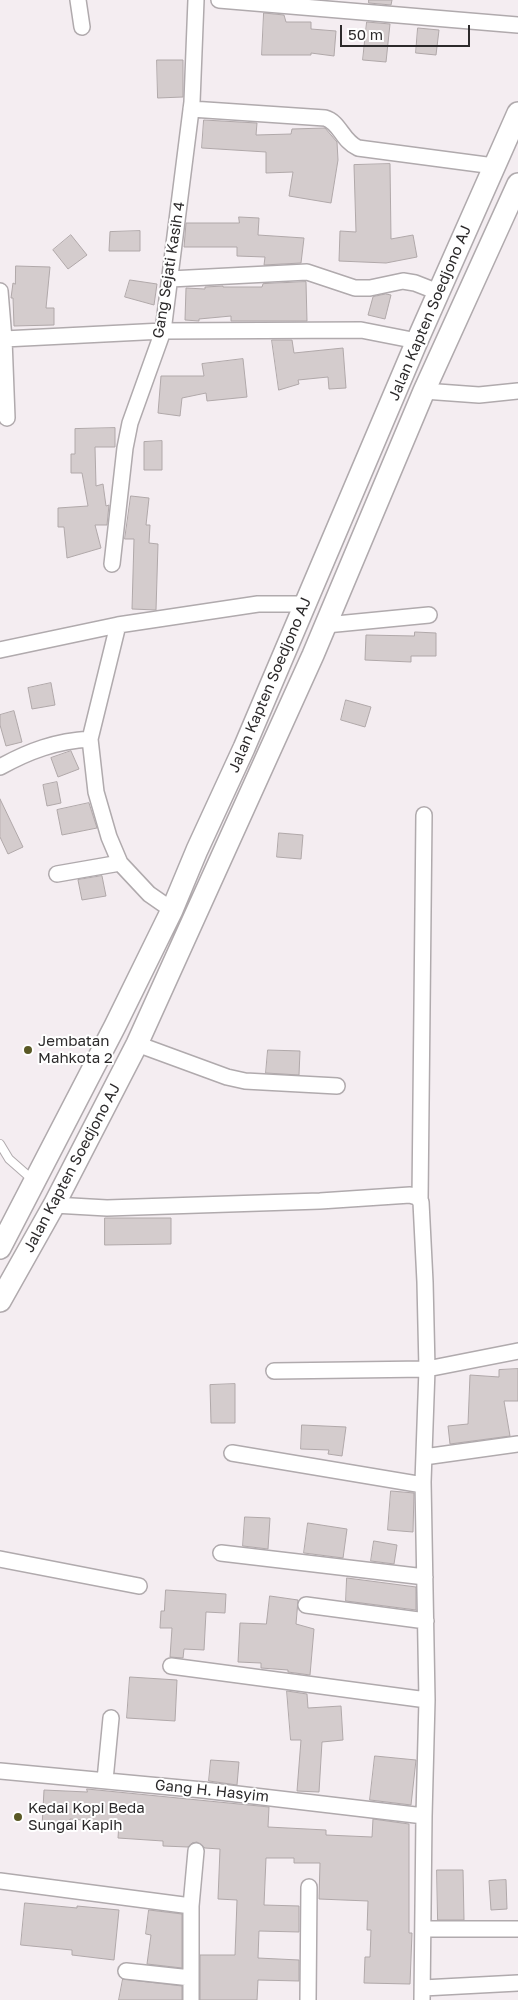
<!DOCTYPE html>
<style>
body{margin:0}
#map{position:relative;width:518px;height:2000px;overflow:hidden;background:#f4edf1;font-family:"Golos Text",sans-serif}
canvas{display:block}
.scale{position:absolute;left:340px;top:25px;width:130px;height:22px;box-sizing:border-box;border:2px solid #2c2a2b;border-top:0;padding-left:6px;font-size:15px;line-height:18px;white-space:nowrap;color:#2c2a2b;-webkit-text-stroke:4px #fff;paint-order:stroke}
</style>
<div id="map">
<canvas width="518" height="2000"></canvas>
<div class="scale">50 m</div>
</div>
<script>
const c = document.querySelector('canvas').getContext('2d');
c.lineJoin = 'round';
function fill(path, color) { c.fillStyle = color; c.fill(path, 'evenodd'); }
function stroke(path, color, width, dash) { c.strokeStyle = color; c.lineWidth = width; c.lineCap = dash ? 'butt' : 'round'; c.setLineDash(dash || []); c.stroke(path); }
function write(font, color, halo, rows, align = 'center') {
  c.font = font + ' "Golos Text",sans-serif'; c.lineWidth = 4; c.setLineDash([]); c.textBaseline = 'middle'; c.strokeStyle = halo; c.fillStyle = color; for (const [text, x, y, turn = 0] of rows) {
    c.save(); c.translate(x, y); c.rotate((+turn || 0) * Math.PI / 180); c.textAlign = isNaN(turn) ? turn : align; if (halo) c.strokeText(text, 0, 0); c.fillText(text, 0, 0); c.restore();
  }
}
const building = new Path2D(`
 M369,0H392L391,5L369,3Z
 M264,13L284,15L286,22H311V29L336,31L334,56L311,53V55H262Z
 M367,22L390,24L386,62L363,60Z
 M418,28L439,30L436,55L416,53Z
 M157,60H183V97L158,98Z
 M204,120L257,123L256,135L291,134L292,129L325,128L337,142L338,160L331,203L289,196L293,172L266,173V152L202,148Z
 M390,164L391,239L413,235L417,257L386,263L339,261L340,231L356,232L354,165Z
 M239,217L259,218L258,235L304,238L301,263L264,265L265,257L237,256V247H184L186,223H239Z
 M140,231V251H109L110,232Z
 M71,235L87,255L68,269L53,250Z
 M16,266L50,267L46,308H54V325L14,326L13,298H11L13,283L15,284Z
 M130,280L157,284L154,305L125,297Z
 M306,282L307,321H231V316L199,319V321L185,320L186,288L205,289V287L223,286V287H262L263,284Z
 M386,294L391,295L385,319L368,315L373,297Z
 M272,340H292L294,353L343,348L346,388L329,389L328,377L298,380L299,384L279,390Z
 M243,359L247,397L207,401L206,393L182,398L180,416L158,413L161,376H204L202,364Z
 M115,428V447H95L96,486L103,484L106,506L109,505L107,525H95L101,548L67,558L64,527H58V508L88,506L82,473H71V454H75V429Z
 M162,441V470H144V442Z
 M131,496L149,498L146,525H150L149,543L158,544L156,610L132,609L134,539H125Z
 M415,632L436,633V656H411V662L365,660L366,635L414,636Z
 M51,683L55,705L32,709L28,688Z
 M346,700L371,707L365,727L341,720Z
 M14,711L22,742L6,746L0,725V715Z
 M71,751L79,769L58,777L51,758Z
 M57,782L61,803L47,806L43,785Z
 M0,799L23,847L8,854L0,837Z
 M89,803L97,828L62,835L57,810Z
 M279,833L303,835L301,859L277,857Z
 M102,876L106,896L82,900L78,880Z
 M268,1050L300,1051L299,1075L266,1073Z
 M105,1218H171V1244L105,1245Z
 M518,1369V1401H504L510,1436L450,1444L448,1426L468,1424L470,1375L499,1377V1370Z
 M235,1384V1423H211L210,1385Z
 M302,1425L346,1427L342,1456L328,1454L329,1450L301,1449Z
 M391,1491L414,1493L413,1532L388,1530Z
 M245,1517L270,1518L268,1549L243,1546Z
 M308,1523L347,1529L343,1558L304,1553Z
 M374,1541L397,1545L394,1564L371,1561Z
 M347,1578L416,1587V1610L346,1601Z
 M166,1590L226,1594L225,1613L206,1612L204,1650L184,1649L183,1658L170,1657L172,1628H160L161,1611H164Z
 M270,1596L298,1600L296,1624L314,1629L310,1675L288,1672V1670L261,1668V1663L238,1662L240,1623L266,1624Z
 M130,1677L177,1680L175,1721L127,1718Z
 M287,1691L307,1694L308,1708L341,1706L343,1740L322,1742L319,1792L297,1791L301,1740H291Z
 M375,1756L416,1760L411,1805L370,1800Z
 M211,1760L239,1762L237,1785L209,1781Z
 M87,1789L269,1807L268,1827L326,1830V1835L372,1837L373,1819L409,1824V1933H412L410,1984L364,1983L365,1957H370L371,1930H367L368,1901L319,1899L320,1863H294V1858H266L264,1905L299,1906V1932L259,1931L258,1958L299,1960V1981L258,1980L257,2000H200V1955H235L237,1900L218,1899L220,1849L205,1848L197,1842L192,1843L188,1847L163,1846V1841L118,1838L119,1823L70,1819V1828L42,1827L44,1790L87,1792Z
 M437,1870H463L464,1920H438Z
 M506,1880L507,1909L491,1910L489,1881Z
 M25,1903L77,1908V1906L119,1910L114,1960L72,1955V1950L21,1945Z
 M149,1910L182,1914V1968L147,1964L151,1935L146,1934Z
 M123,1979L182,1986V2000H119Z`);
const service = new Path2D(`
 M0,1144L9,1159L34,1181`);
const minor = new Path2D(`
 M78,0L82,27
 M219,0L518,25
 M191,109L325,118C340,122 342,141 358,148L494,166
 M170,279L307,272L355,288H370L403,281L415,283L438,292
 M0,291L4,339L7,418
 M4,339L163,331L361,330L417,341
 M424,391L479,395L518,391
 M112,564L125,448L130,423L163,331L192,102L196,0
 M118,625L90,739L96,792L109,837L120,863L149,894L172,910
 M326,625L429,615
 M0,650L118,625L258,604H304
 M0,767C29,751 56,741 90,739
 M57,874L120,863
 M137,1044L227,1077L245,1081L337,1086
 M420,1199L424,815
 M54,1205L107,1208L320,1201L410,1195L417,1197L421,1202L425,1282L427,1369L423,1482L427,1700L424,1816L422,2000
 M274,1371L427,1369L518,1351
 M232,1453L423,1485
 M424,1457L518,1444
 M221,1553L425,1577
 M0,1559L139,1586
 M306,1605L426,1621
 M171,1666L427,1700
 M0,1771L203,1790L424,1816
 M105,1780L111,1718
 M0,1881L191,1906V2000
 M191,1906L196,1851
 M424,1929H518
 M126,1971L191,1978
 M423,1988L518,1983
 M308,2000L309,1887`);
const secondary = new Path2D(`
 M0,1248L115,1026L172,910L197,850L244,748L417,341L518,113
 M0,1301L54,1205L137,1044L313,655L424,391L518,184`);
const markers = [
 [28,1050,5,"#595825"],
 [18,1817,5,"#595825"]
];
const streetNames = [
 ["Gang Sejati Kasih 4",169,270,-81],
 ["Jalan Kapten Soedjono AJ",430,313,-67],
 ["Jalan Kapten Soedjono AJ",270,685,-67],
 ["Jalan Kapten Soedjono AJ",72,1168,-62],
 ["Gang H. Hasyim",212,1791,6]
];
const poiNames = [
 ["Jembatan",38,1041],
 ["Mahkota 2",38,1058],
 ["Kedai Kopi Beda",28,1808],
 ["Sungai Kapih",28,1825]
];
fill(building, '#d4cccd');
stroke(building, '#b0a8a9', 1);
stroke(service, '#b0aaad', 10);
stroke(minor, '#b0aaad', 18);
stroke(secondary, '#b0aaad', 24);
stroke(service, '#fff', 8);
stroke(minor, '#fff', 15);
stroke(secondary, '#fff', 21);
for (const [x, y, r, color] of markers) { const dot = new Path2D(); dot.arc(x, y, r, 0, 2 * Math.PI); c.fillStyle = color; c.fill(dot); stroke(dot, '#fff', 2); }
write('15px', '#2c2a2b', '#fff', streetNames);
write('15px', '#2c2a2b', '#fff', poiNames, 'left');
</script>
